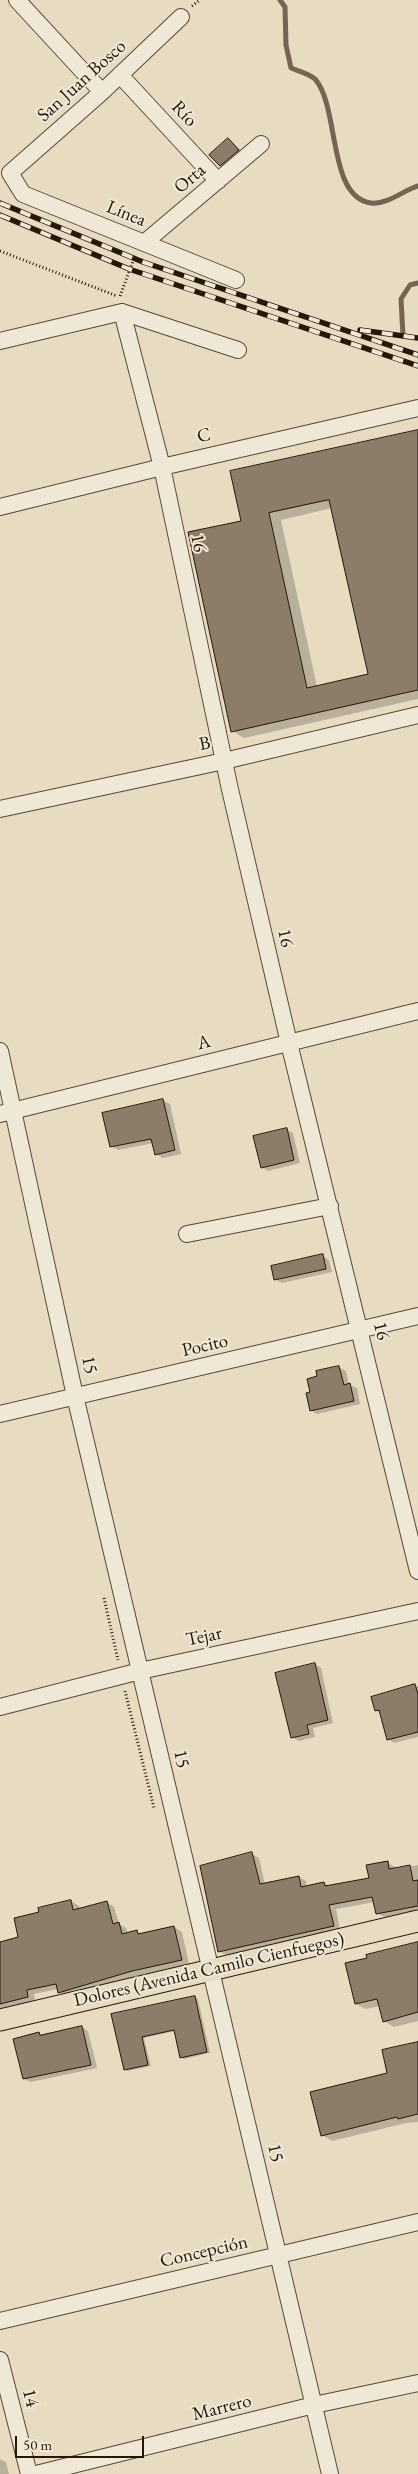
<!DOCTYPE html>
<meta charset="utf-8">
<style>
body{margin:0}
#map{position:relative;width:418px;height:2474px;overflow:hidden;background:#e7dcc2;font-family:"EB Garamond",serif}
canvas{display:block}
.scale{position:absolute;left:15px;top:2436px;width:129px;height:22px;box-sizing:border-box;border:2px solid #271709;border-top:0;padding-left:6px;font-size:15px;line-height:18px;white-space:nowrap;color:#271709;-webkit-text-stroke:4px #efe8d7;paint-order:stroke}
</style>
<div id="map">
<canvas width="418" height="2474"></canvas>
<div class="scale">50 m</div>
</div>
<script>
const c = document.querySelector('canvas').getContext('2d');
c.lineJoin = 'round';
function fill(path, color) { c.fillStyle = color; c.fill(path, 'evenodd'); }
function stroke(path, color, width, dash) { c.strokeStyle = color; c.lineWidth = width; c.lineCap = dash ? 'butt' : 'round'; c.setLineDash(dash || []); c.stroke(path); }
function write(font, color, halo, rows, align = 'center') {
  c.font = font + ' "EB Garamond",serif'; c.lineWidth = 4; c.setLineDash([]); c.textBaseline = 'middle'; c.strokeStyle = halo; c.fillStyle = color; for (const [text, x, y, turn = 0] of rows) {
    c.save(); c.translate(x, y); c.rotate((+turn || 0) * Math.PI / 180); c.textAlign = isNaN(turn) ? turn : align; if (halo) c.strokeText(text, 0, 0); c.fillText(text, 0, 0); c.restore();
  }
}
const shadow = new Path2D(`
 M228,139L245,154L227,169L221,165Z
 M418,431V699L244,738L232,731L242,522ZM332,508L370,675L317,687L281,520Z
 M163,1100L170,1104L181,1154L163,1158L156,1154L154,1143L118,1150L111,1146Z
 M286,1129L293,1133L300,1163L268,1171L262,1167Z
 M323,1256L329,1260L332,1272L282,1283L276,1280Z
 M339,1367L346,1371L349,1385L357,1388L360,1404L317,1414L311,1410L312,1393Z
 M315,1664L321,1668L333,1723L313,1728L315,1737L299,1741L292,1737Z
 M415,1685L418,1687V1737L394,1743L388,1739L381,1713L376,1710Z
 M252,1854L259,1858L265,1885L299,1877L306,1881L307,1887L324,1883L330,1886L370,1879L388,1863L395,1867V1869L418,1865V1910L384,1917L377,1913L375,1902L336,1909L340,1930L226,1955L219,1951Z
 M71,1901L79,1906L80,1909L107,1902L114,1907L119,1924L126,1928L128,1934L137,1932L142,1934L174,1927L182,1932L189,1964L140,1975L67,1997L59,1992L58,1989L34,1994L35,2001L0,2009V1943L19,1938L41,1913Z
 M418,1943V2021L394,2027L384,2021L380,2006L366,2009L356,2004Z
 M195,1997L198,1999L210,2053L184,2059L181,2057L175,2031L144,2038L151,2066L128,2071L125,2069L113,2015Z
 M82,2027L88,2031L97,2068L31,2082L24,2079L39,2033L43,2036Z
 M418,2043V2122L406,2123L332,2141L322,2135L389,2074Z
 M0,2459L6,2462L9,2474H0Z`);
const stream = new Path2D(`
 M280,0L285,7L286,45L291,68C298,71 310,74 315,79C340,107 327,197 371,203C387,205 404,190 418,186
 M403,336L401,299L410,285L418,283`);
const building = new Path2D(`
 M228,138L239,150L220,166L209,155Z
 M418,430V690L231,732L188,532L241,521L230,471ZM329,500L368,674L307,688L269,513Z
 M163,1099L175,1150L155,1155L151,1139L110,1147L102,1113Z
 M287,1128L294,1160L261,1168L253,1136Z
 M323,1254L326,1269L274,1280L271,1266Z
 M339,1366L344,1385L350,1383L354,1401L310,1411L306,1393L310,1392L307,1379L317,1376L316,1371Z
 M315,1663L328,1720L307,1725L309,1734L291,1738L275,1673Z
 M415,1684L418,1694V1732L387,1740L379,1710L375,1711L371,1697Z
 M252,1852L260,1884L299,1876L301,1887L324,1882L325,1886L369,1878L366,1865L388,1861L389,1869L410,1865L413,1881L418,1880V1906L376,1914L372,1897L329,1905L334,1926L218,1952L200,1866Z
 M71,1900L73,1910L107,1901L113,1924L119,1922L122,1934L137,1930L138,1934L174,1926L182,1960L132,1971L58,1993L56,1984L27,1990L28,1997L0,2004V1942L18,1937L14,1918L39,1912L38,1908Z
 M418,1942V2012L383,2022L377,1999L355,2004L345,1963L367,1958L366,1955Z
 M195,1996L207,2052L180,2058L174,2030L142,2037L148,2065L124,2070L111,2014Z
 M82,2026L91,2065L23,2079L13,2039L39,2032L40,2035Z
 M418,2042V2114L398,2119L397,2117L321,2136L310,2092L387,2073L382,2050Z`);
const path = new Path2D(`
 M192,6L200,0
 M0,251L117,296
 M120,296L135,256
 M104,1598L118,1660
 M125,1691L154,1808`);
const minor = new Path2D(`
 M17,0L102,92
 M181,17L102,92L10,173L23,194L236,280
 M120,75L218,181
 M144,243L261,144
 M122,312L162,467L229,785L289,1043L418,1571
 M122,312L238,350
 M0,341L122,312
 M0,507L162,467L418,408
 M0,809L224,761L418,715
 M0,1051L75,1396L330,2474
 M0,1114L418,1011
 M187,1234L330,1206
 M0,1414L418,1316
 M0,1707L140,1671L418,1611
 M0,2321L418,2222
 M0,2360L29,2474
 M36,2474L314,2405L418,2383`);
const major = new Path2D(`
 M0,2020L418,1921`);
const rail = new Path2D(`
 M0,203L143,262L418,355
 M0,215L129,269L418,366
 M360,330L418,338`);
const streetNames = [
 ["San Juan Bosco",82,81,-42],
 ["Río",184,114,47],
 ["Orta",190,179,-40],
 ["Línea",126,214,22],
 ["C",204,436,-13],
 ["16",198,543,78],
 ["B",205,744,-12],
 ["16",285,938,77],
 ["A",204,1043,-14],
 ["16",381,1331,76],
 ["Pocito",205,1346,-13],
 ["15",89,1365,78],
 ["Tejar",204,1637,-12],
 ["15",181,1759,77],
 ["Dolores (Avenida Camilo Cienfuegos)",209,1970,-13],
 ["15",275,2153,77],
 ["Concepción",204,2252,-13],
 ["14",30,2398,76],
 ["Marrero",222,2408,-14]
];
fill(shadow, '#0003');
stroke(stream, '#736552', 5);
fill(building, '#8b7d69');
stroke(building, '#271709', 1);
stroke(minor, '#574837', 18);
stroke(major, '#271709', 23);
stroke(path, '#271709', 3, [1, 2.5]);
stroke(minor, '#efe8d7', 16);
stroke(major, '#e7dcc2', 21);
stroke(rail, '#271709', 5.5);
stroke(rail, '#efe8d7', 4, [11]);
write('19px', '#271709', '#efe8d7', streetNames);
</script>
